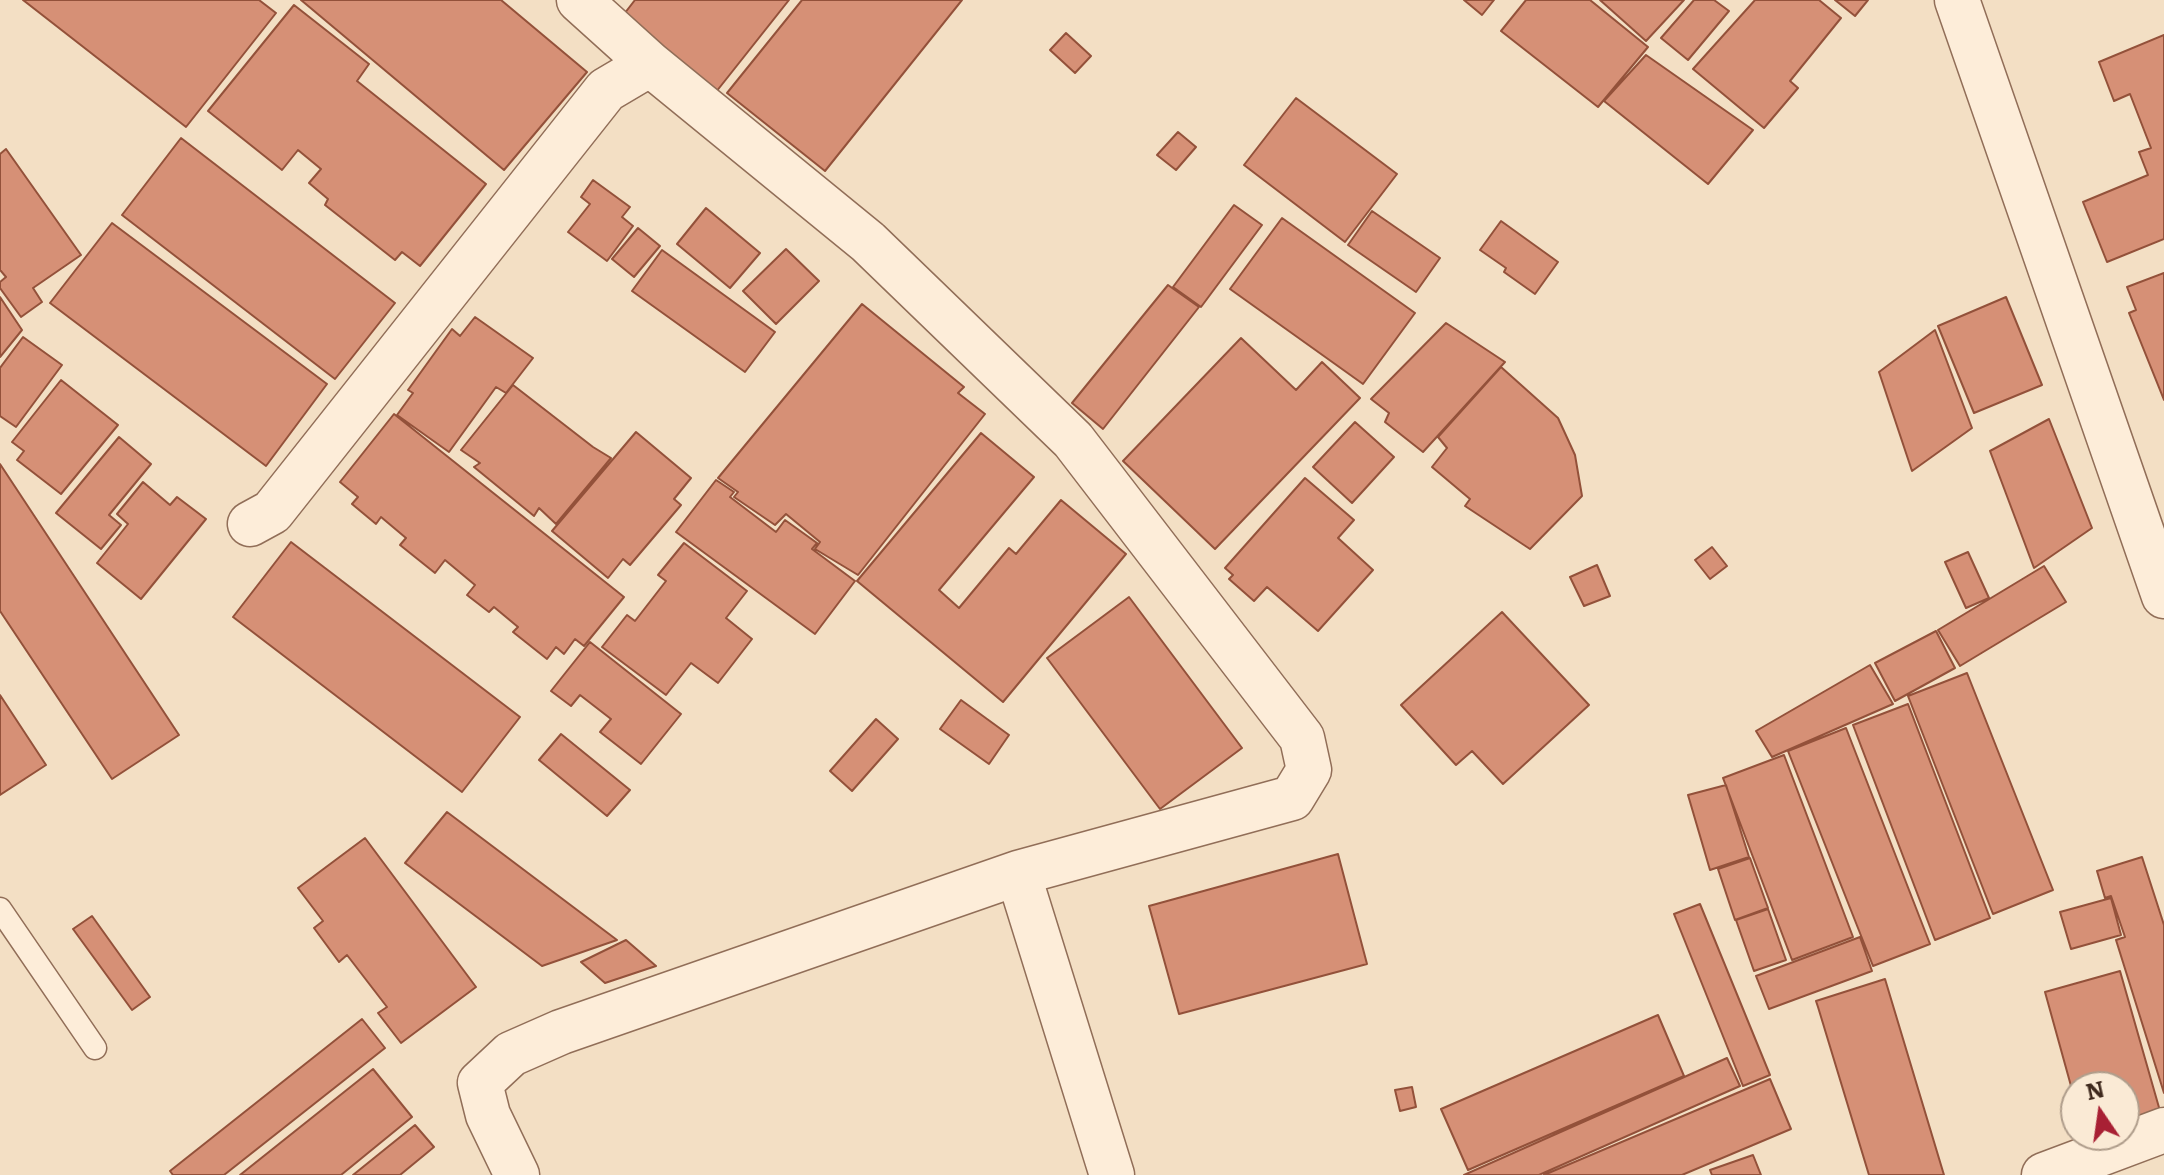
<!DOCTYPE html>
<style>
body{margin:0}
#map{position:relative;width:2164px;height:1175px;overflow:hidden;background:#f3dfc4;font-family:Literata,serif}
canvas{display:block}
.north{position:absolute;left:2060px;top:1071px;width:80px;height:80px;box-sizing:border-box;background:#faead5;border:2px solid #af9d8b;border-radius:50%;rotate:347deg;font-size:22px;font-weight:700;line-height:32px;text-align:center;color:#3f291d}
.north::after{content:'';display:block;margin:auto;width:28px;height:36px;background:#a82034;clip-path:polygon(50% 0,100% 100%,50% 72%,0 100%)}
</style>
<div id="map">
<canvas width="2164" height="1175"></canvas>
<div class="north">N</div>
</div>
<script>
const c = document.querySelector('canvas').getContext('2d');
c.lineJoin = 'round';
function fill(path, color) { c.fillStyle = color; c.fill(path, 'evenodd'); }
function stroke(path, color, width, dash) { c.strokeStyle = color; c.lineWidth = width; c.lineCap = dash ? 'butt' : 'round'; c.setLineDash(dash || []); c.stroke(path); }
const building = new Path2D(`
 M23,0H259L276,13L186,127Z
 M301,0H501L587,72L504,170Z
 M635,0H789L716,92L621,18Z
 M802,0H962L825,171L727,93Z
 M1464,0H1494L1482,15Z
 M1526,0H1590L1648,47L1598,107L1501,31Z
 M1600,0H1684L1646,41Z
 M1694,0H1714L1729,11L1688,60L1661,38Z
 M1755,0H1819L1841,18L1790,81L1798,88L1764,128L1693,69Z
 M1835,0H1868L1855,16Z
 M294,5L369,64L357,81L486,184L420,266L402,252L395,260L325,205L328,199L309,183L321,169L298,150L282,170L208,111Z
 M1066,33L1091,56L1075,73L1050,50Z
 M2164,35V239L2107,262L2083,202L2148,175L2139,152L2151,148L2130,94L2114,101L2099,62Z
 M1646,55L1753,130L1708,184L1604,101Z
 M1296,98L1397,174L1345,242L1244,165Z
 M1178,132L1196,147L1176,170L1157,155Z
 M181,138L395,303L335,379L122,215Z
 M6,149L81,255L33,288L42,302L21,317L0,288V282L6,277L0,270V154Z
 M593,180L630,207L622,217L633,226L607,261L568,232L590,204L581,197Z
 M1234,205L1262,225L1201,307L1173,287Z
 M706,208L760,253L730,288L677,244Z
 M1372,211L1440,258L1416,292L1348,245Z
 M1282,218L1415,313L1363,384L1230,289Z
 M1501,221L1558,262L1535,294L1504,272L1506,268L1480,250Z
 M112,223L327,384L266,466L50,303Z
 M638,228L660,246L634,277L612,259Z
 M786,249L819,281L776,324L743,291Z
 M662,250L775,332L745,372L632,291Z
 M2164,273V400L2129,313L2136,310L2127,287Z
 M1168,285L1199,307L1103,429L1072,403Z
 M0,297L22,330L0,357Z
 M2006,297L2042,385L1974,413L1938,326Z
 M862,304L964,387L958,393L985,414L858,575L815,549L820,542L786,514L775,525L734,497L738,492L718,478Z
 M475,317L533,358L506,393L496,387L449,452L397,415L413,393L408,390L452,329L460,336Z
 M1446,323L1505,362L1423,452L1385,422L1389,413L1371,399Z
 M1935,330L1972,428L1912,471L1879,372Z
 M23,337L62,365L16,427L0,416V368Z
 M1241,338L1296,390L1322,362L1360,398L1215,549L1123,461Z
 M1501,367L1558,418L1575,455L1582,496L1530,549L1465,506L1470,499L1432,467L1447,448L1438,437Z
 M61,380L118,425L61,494L17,460L24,451L12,442Z
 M513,385L593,447L611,458L556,524L539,508L534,516L474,467L480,463L461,450Z
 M394,414L624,597L584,646L575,639L564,654L556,647L547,659L513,632L518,627L494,607L489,612L467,595L475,585L445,560L435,573L400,545L406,538L381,517L376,524L352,504L358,497L340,482Z
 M2049,419L2092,528L2034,568L1990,451Z
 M1355,422L1394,457L1352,503L1313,467Z
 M636,432L691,478L674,499L681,505L630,565L623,559L608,578L552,531Z
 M981,433L1034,477L939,590L959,608L1009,548L1016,554L1061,500L1126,554L1003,702L857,581Z
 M119,437L151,464L109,515L121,525L101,549L56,513Z
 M0,464L179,735L112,779L0,611Z
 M1305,478L1354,520L1338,538L1373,570L1318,631L1267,587L1254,601L1229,579L1233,575L1225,568Z
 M716,480L734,492L730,497L776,532L785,520L817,543L812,549L855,581L815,634L676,532Z
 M143,482L170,505L177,497L206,519L141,599L97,563L128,524L117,514Z
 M291,542L520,717L462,792L233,617Z
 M684,543L747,591L726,618L752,639L718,683L691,663L666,695L602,647L627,615L635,621L666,581L658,575Z
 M1712,547L1727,566L1710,579L1695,560Z
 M1968,552L1989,598L1966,608L1945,562Z
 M1597,565L1610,596L1584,606L1570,577Z
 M2044,566L2066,602L1960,666L1938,630Z
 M1129,597L1242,748L1160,809L1047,658Z
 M1502,612L1589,705L1503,784L1472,751L1456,765L1401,705Z
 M1936,631L1955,668L1895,701L1875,663Z
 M590,642L681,714L641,764L600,732L611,719L580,695L571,706L551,691Z
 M1870,665L1893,704L1772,757L1756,731Z
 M1967,673L2053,890L1993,914L1908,696Z
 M0,695L46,765L0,795Z
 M961,700L1009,735L989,764L940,729Z
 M1908,704L1990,918L1935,940L1853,725Z
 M876,719L898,739L852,791L830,771Z
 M1846,728L1930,944L1873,966L1788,751Z
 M561,734L630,790L607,816L539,760Z
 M1784,755L1853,937L1792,960L1723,778Z
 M1726,785L1749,857L1710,870L1688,795Z
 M447,812L617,940L542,966L405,863Z
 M365,838L476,987L401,1043L378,1013L387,1007L347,955L339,962L314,928L323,921L298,888Z
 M1338,854L1367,964L1179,1014L1149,906Z
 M2142,857L2164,925V1093L2116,940L2125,937L2111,896L2105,898L2097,871Z
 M1750,858L1768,908L1735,920L1718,869Z
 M2111,898L2121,935L2071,949L2060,912Z
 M1700,904L1770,1075L1743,1086L1674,914Z
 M1768,909L1786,960L1754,971L1736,920Z
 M92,916L150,997L132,1010L73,929Z
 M1860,937L1872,971L1769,1009L1756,976Z
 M626,940L656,966L605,983L581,962Z
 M2120,971L2160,1111L2124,1121V1087H2076V1104L2045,992Z
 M1885,979L1944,1175H1869L1818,1007L1816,1001Z
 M1658,1015L1684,1076L1468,1170L1441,1109Z
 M362,1019L385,1048L224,1175H173L170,1171Z
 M1727,1058L1740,1086L1539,1175H1464Z
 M373,1069L412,1117L341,1175H240Z
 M1770,1079L1791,1129L1682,1175H1544Z
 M1412,1087L1416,1107L1400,1111L1395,1090Z
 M415,1125L434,1147L400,1175H353Z
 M1753,1155L1761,1175H1712L1710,1170Z`);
const service = new Path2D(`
 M0,909L95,1048`);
const minor = new Path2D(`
 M1957,0L2164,596
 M250,524L272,512L606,90L650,64
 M1018,873L1112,1175
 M517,1175L488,1115L480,1083L511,1054L561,1032L1018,873L1292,798L1309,770L1302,738L1073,440L868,242L650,64L579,0
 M2044,1175L2164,1130`);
fill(building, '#d69076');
stroke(building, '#93513a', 2);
stroke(service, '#916e58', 25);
stroke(minor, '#916e58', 47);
stroke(service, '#fdedd9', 22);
stroke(minor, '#fdedd9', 44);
</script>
